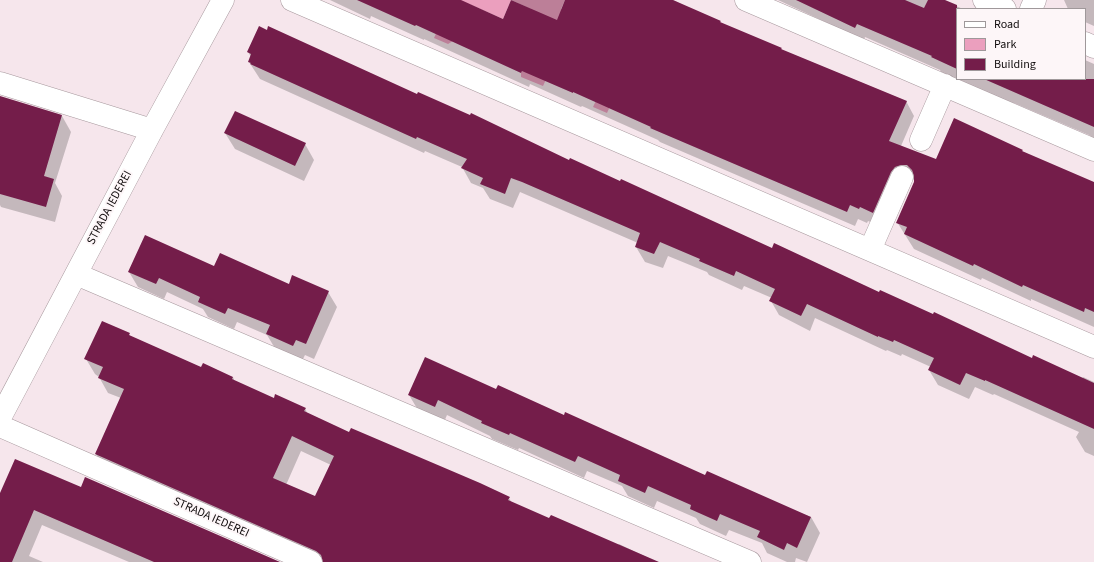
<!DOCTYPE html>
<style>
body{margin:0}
#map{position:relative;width:1094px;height:562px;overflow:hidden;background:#f6e6ec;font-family:"Source Sans 3",sans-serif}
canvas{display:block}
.legend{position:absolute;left:956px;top:8px;width:130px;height:72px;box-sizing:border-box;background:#fdf6f8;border:1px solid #9f989a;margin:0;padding:5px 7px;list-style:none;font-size:12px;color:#110c0d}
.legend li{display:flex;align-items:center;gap:8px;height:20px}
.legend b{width:20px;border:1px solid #9f989a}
</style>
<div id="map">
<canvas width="1094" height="562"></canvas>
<ul class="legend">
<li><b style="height:5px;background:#fff"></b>Road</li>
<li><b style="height:11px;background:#eb9fbe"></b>Park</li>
<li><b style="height:11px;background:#741d4a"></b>Building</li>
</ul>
</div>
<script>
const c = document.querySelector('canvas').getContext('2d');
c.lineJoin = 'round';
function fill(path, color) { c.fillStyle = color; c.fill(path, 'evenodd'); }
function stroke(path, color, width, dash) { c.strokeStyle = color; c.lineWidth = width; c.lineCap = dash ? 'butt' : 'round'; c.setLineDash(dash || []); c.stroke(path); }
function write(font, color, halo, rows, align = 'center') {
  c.font = font + ' "Source Sans 3",sans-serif'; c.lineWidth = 4; c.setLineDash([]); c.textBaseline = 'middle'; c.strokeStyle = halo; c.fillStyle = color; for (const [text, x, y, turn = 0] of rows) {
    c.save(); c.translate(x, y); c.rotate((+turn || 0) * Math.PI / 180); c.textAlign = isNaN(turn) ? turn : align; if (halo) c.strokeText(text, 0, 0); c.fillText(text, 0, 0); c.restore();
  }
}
const green = new Path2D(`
 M439,0H565L561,9L591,23L596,12L613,19L621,0H647L635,28L664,41L658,55L661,57L656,66L644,60L637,75L626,71L607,113L593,107L612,66L600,60L608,41L572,24L543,86L521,77V73L538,35L523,28L531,9L511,0L503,19L469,4L453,41L448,44L434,38L438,29L428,24Z`);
const shadow = new Path2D(`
 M330,0H458L503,20L512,0H673L721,24L781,49L782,50L906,101L914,116L901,146L937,161L955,120L1022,151L1023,153L1094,183V327L1031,299V301L982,278L981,280L914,249L897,222L915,180L910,179L881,227L868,221L867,223L858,219L855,226L660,142L658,140L582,106L581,107L530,84L529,87L424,39V40L371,16L370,19Z
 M778,0H942L963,9H957V79H1085V60L1094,64V139L1089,135L1014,103V104L941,72L940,70L865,37L863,42L838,30L836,27Z
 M1064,0H1094V26L1085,22V9H1068Z
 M248,52L418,96L772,249L880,294L1032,359L1082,379L1083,377L1094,382V456L1085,452L1076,437L1079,432L994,394L993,395L975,387L969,399L938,385L929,370L931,367L902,354L901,356L887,350L886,351L815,318L810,331L779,315L771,301L772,298L744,286L742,290L709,275L707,272L668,256L663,268L645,262L636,247L638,243L520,192L513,208L490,199L483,188L471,183L462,167L425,151L424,153L260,79L249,62L251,57Z
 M0,97L62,116L71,132L55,183L62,196L55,222L1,207L0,205Z
 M225,133L305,144L314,160L304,181L235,149Z
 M215,267L289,285L328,292L337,307L314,359L305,355L302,361L276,350L267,335L237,322L234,329L208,317L203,309L167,292L164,299L138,287L129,272Z
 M129,334L130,336L202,368L233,377L235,382L274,399L305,408L308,415L350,433L509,498L512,503L549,520L618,545L619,544L657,562H317L105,469L96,454L121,398L108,393L99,377L95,374L86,359ZM301,451L331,465L316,498L286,485Z
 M497,391L565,416L705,476L811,517L820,533L807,562L796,558L795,562H787L767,553L762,543L729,530L726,536L700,524L696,518L657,501L654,508L628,496L622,486L587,471L584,478L519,448L518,450L492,439L490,436L447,415L444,422L418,410L409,395Z
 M81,488L277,562H129L42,525L29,556L43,562H0V496Z`);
const building = new Path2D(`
 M357,0H461L503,19L511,0L557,20L565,0H673L721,21L720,22L782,48L781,49L907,101L889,141L936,159L954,118L1023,150L1022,151L1094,182V312L1085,308L1084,312L1023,285L1022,287L974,264L973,266L904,234L907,227L896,223L914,182V176L912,170L907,165H901L895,167L891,172L873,213L860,207L859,209L850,205L847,212L650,128L651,127L573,92V93L522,71L521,73L416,25L415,26Z
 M796,0H905L924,8L928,0H945L957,5V69L931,57L932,56L857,24L855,28Z
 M259,26L267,30L268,26L417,94L418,92L470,115L471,113L569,160L570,158L620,181L621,179L772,248L774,243L879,292L880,290L933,314L934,312L1032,358L1033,355L1094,383V429L985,380V381L966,373L960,385L928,370L934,358L894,340L893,342L878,336V337L807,304L801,316L769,301L775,289L736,271L734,276L699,261L700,259L660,242L654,254L635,247L640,233L522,182L511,178L505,194L480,184L483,178L461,168L467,159L417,137L416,139L250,64L251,63L248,62L251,54L247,52Z
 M984,79H1094V127Z
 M0,96L62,115L44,176L54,179L46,207L0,194Z
 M235,111L306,143L295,166L224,133Z
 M145,235L214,266L220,253L289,284L292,275L329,291L306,344L296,340L293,346L266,334L270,325L228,308L225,314L198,302L200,297L159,278L156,284L128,272Z
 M102,321L130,333L129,335L201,367L203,363L233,377L232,379L274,398L275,394L306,408L304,411L349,432L351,428L480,483L510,497L508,500L549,518L551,515L659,562H323L321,555L316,551L95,454L124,389L98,378L103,367L84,359ZM292,436L334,456L315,496L273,478Z
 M425,357L496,389L498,385L564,415L565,412L705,475L707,471L811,517L797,548L787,543L784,550L757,537L760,531L720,514L717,521L690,509L691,505L648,486L645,493L618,481L620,475L578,456L575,462L510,433L509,435L481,423L482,421L438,400L435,407L408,395Z
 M15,459L81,487L85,477L280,562H154L34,510L12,562H0V493Z`);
const minor = new Path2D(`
 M292,0L1094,347
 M746,0L1094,150
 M984,0L1005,9
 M1031,9L1035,0
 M1085,43L1094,47
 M0,83L152,130
 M921,140L945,85
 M870,250L902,177
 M76,274L750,562
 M0,418L152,130L223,0
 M0,426L311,562`);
const streetNames = [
 ["STRADA IEDEREI",110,208,-62],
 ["STRADA IEDEREI",211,518,24]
];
fill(green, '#eb9fbe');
fill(shadow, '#0003');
fill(building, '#741d4a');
stroke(minor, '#a7989d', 23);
stroke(minor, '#fff', 22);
write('12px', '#110c0d', '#fdf6f8', streetNames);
</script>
